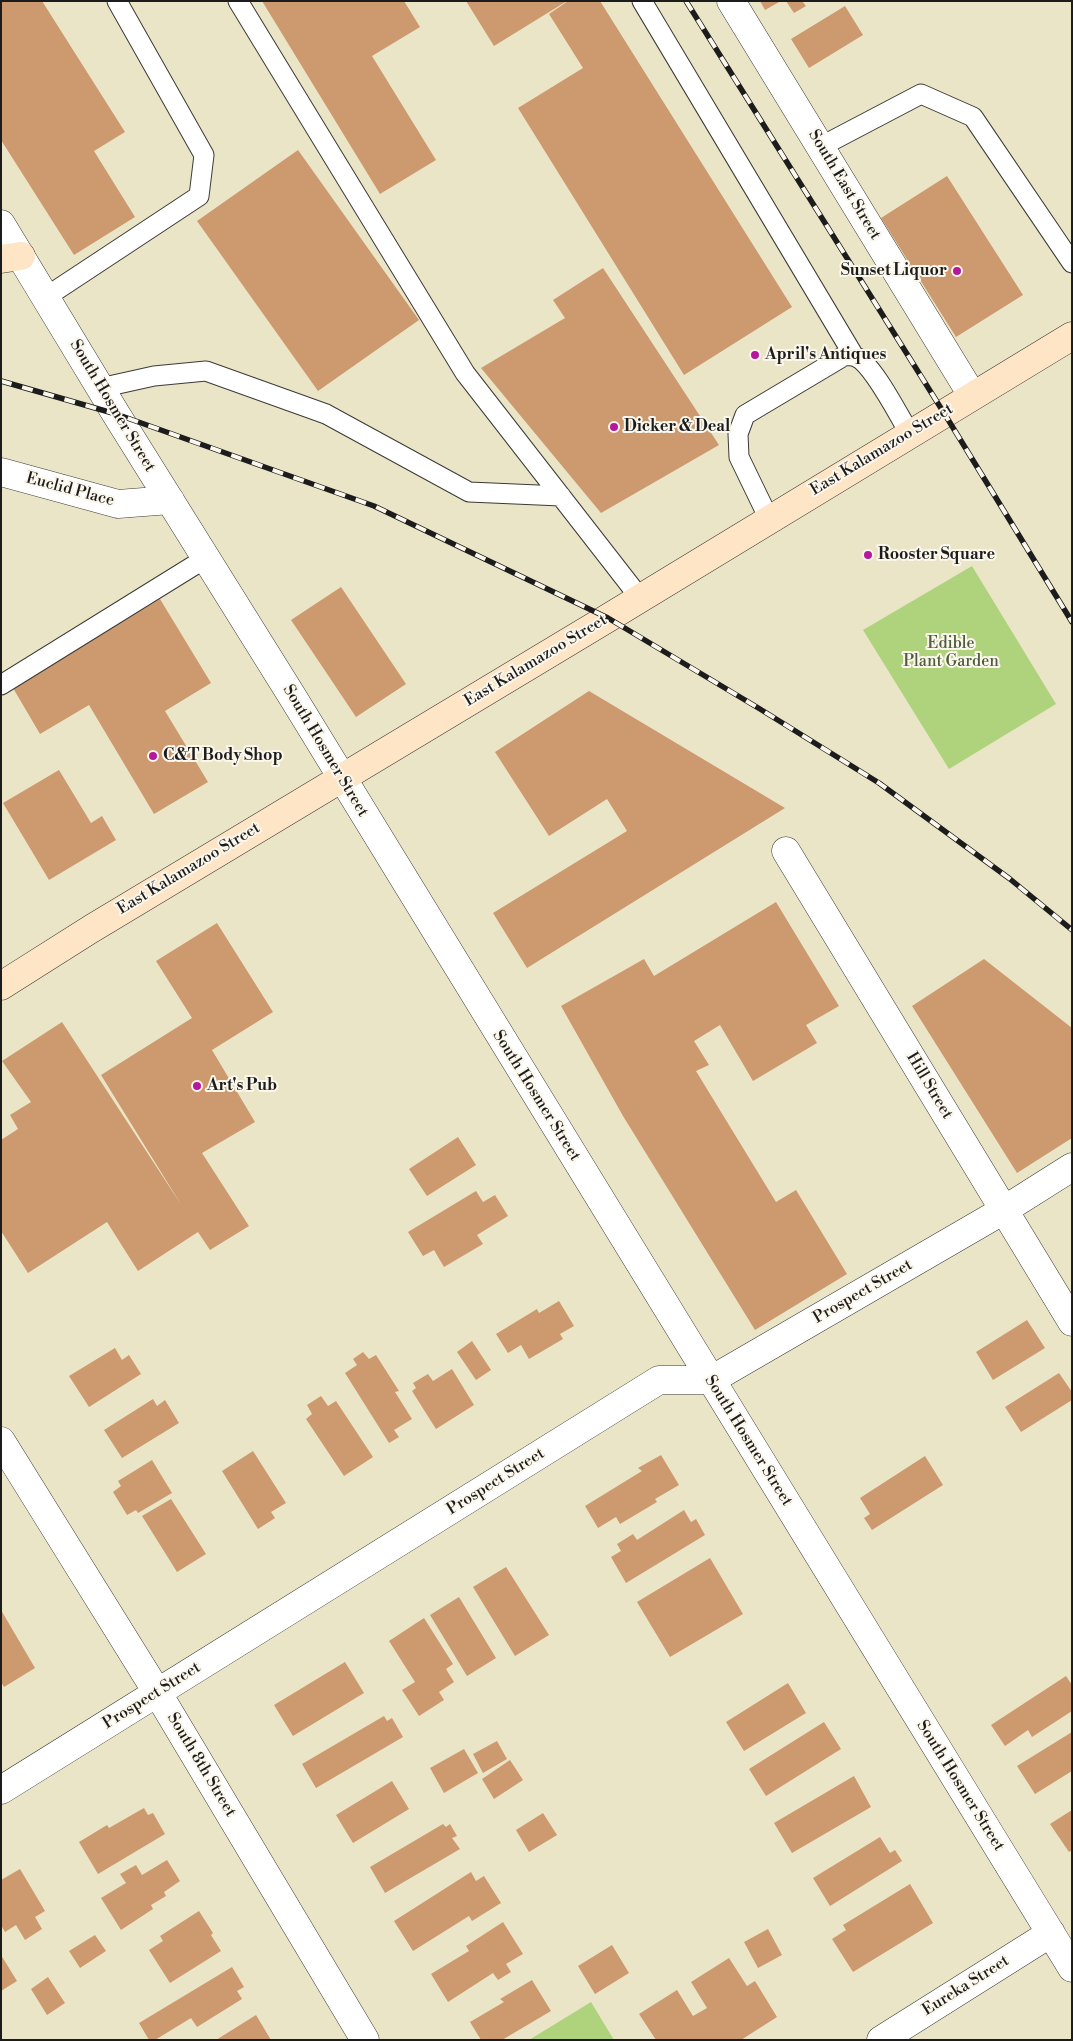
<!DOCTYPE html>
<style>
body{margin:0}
#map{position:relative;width:1073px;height:2041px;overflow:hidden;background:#ebe5c7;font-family:"Libre Bodoni",serif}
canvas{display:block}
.frame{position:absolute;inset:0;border:2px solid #1c1c1c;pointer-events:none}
</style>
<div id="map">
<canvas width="1073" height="2041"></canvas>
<div class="frame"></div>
</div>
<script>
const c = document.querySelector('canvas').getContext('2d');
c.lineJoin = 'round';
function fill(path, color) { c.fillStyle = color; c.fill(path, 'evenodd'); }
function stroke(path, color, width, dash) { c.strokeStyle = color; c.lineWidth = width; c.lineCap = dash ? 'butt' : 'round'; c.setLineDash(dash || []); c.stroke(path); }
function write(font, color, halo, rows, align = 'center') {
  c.font = font + ' "Libre Bodoni",serif'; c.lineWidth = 4; c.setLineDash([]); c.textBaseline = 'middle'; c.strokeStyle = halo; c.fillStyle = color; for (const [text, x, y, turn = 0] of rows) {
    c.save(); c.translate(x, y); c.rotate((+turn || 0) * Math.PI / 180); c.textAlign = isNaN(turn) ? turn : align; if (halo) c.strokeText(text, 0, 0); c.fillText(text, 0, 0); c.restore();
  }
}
const green = new Path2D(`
 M972,566L1056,704L949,769L863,630Z
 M591,2002L614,2040H529Z`);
const building = new Path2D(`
 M1,1H42L125,132L94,151L135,217L74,255L1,140Z
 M262,1H404L420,27L372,56L436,160L380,194Z
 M466,1H567L494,46Z
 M568,1H600L792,307L684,375L518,108L583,68L549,14Z
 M760,1H781L765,10Z
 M786,1H802L806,6L794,13Z
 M845,6L863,35L809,68L791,39Z
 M298,150L419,320L318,391L197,221Z
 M947,176L1023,295L956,337L881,218Z
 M603,268L719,445L601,513L481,368L565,318L553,300Z
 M341,587L406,684L356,717L291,620Z
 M160,599L211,683L165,711L208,782L154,814L89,705L40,734L13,688Z
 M589,691L785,808L527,968L493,913L627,831L607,799L549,836L495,752Z
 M59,770L91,823L102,816L116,840L49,880L3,803Z
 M776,902L839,1006L806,1025L817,1043L753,1081L720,1025L694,1041L709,1065L696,1071L776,1202L796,1190L847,1274L755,1330L623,1116L561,1006L644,959L654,976Z
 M217,923L273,1012L212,1050L255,1122L202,1153L249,1226L210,1250L198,1232L138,1271L107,1222L28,1273L1,1231V1140L18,1129L10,1115L31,1102L2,1061L62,1022L182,1206L101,1075L192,1018L156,961Z
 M984,959L1072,1028V1138L1017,1173L912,1006Z
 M458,1137L476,1165L427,1196L409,1169Z
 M476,1191L483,1202L495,1195L508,1216L477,1235L483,1244L444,1267L434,1250L423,1256L408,1232Z
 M559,1301L574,1326L560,1334L563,1339L529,1359L521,1345L508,1353L496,1334L537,1309L539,1313Z
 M1027,1320L1045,1348L993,1380L976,1352Z
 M472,1341L491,1370L476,1380L457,1352Z
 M115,1348L122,1360L129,1355L141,1374L89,1407L69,1376Z
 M363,1352L369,1359L376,1355L399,1391L395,1392L412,1419L394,1430L399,1437L389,1443L345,1373L357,1365L353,1359Z
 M452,1369L474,1405L436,1429L412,1391L416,1388L413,1383L428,1374L433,1381Z
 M1059,1373L1072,1392V1400L1021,1432L1005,1407Z
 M321,1396L328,1406L336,1401L373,1457L344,1476L306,1419L312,1414L307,1405Z
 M153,1399L157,1406L165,1400L179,1423L122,1458L104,1430Z
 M253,1451L286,1503L271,1512L275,1518L258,1529L222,1471Z
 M661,1455L679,1485L655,1499L657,1502L620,1524L616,1517L598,1528L585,1506L642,1471L638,1468Z
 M925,1456L943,1485L872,1530L864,1518L870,1514L860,1498Z
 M152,1460L172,1493L138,1513L136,1510L127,1515L113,1492L121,1486L118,1481Z
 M171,1499L206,1554L177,1572L142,1516Z
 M684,1510L691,1522L696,1519L705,1535L626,1583L611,1557L621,1551L617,1544L633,1534L637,1540Z
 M710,1558L743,1614L670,1657L637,1602Z
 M506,1567L549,1635L515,1656L473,1587Z
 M459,1597L496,1658L467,1676L430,1615Z
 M1,1610L35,1668L4,1687L1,1682Z
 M424,1618L453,1664L446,1669L454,1682L439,1692L444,1700L419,1716L402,1690L415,1682L389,1641Z
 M345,1662L364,1693L293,1736L274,1705Z
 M1066,1676L1072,1685V1711L1032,1737L1028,1730L1005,1746L991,1725Z
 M788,1683L806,1713L744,1751L726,1722Z
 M384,1716L387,1721L392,1718L403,1737L316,1788L302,1764Z
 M824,1722L841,1749L766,1796L749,1769Z
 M1072,1732V1771L1035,1794L1017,1766Z
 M497,1741L507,1759L483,1773L473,1754Z
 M464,1749L478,1773L444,1793L430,1768Z
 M510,1760L523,1780L494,1799L482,1779Z
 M854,1776L871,1807L792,1853L774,1823Z
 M392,1781L409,1809L353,1843L336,1815Z
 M144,1808L148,1815L153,1813L165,1834L98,1874L79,1842L107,1825L109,1828Z
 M1072,1810V1850L1069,1852L1050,1824Z
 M543,1813L557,1835L529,1852L516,1830Z
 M443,1824L446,1827L450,1824L457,1836L452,1838L460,1849L385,1893L370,1867Z
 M880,1837L890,1853L895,1850L902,1861L830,1906L813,1878Z
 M167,1860L180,1881L164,1892L166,1896L151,1905L153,1909L121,1930L101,1898L126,1883L120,1874L136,1865L142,1875Z
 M20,1869L45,1911L35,1917L42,1929L25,1940L16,1925L5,1932L1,1925V1880Z
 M471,1872L476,1881L484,1876L501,1903L472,1921L469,1916L413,1951L394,1921Z
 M910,1884L933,1923L853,1972L832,1939L846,1930L843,1925Z
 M199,1911L213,1933L211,1935L221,1951L170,1983L149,1950L163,1941L160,1936Z
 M503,1922L523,1954L506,1964L511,1972L498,1980L493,1973L448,2002L431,1974L469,1951L466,1946Z
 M768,1929L782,1955L758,1968L744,1942Z
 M95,1935L106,1951L80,1968L69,1951Z
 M612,1945L629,1973L595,1994L578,1966Z
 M1,1955L17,1981L1,1991Z
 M729,1958L747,1986L755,1981L777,2017L741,2040H656L639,2014L677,1990L693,2016L707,2008L691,1982Z
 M232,1967L244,1987L237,1991L242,1999L197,2027L191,2018L155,2040H149L139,2023Z
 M48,1977L65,2003L47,2015L31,1989Z
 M532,1980L551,2011L502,2040H481L470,2022L504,2002L500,1999Z
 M256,2015L271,2040H216Z`);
const lane = new Path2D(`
 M238,1L465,373L640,598
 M642,1L854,356
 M820,147L921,94L973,117L1072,263
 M46,297L199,196L204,155L117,1
 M100,388L154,376L206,371L326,414L469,492L561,496
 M769,519L739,457L738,434L745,415L844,356C848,356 852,355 856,357C873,364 899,416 910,434
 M1,685L206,558`);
const street = new Path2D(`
 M731,1L972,395
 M1,224L116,414L292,696L1072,1968
 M1,472L118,504L170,500
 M786,851L1072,1322
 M1,1441L157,1692L365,2040
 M1,1790L659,1380H711L1004,1210L1072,1167
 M881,2040L1051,1933`);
const secondary = new Path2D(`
 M1,259L21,256
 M1,986L91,929L608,618L1072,336`);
const rail = new Path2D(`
 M686,1L944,413L1072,622
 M1,381L116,414L374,506L608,618L760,709L879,783L1010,879L1072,930`);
const markers = [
 [957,271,5,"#b5179e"],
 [755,355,5,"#b5179e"],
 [614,427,5,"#b5179e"],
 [868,555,5,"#b5179e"],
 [153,756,5,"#b5179e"],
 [197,1086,5,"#b5179e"]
];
const streetNames = [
 ["South East Street",844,185,59],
 ["South Hosmer Street",112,406,59],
 ["East Kalamazoo Street",882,450,-31],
 ["Euclid Place",70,490,15],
 ["East Kalamazoo Street",536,661,-31],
 ["South Hosmer Street",325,751,59],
 ["East Kalamazoo Street",189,869,-31],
 ["Hill Street",929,1086,59],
 ["South Hosmer Street",536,1096,58],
 ["Prospect Street",863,1292,-30],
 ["South Hosmer Street",748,1441,58],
 ["Prospect Street",496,1482,-32],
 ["Prospect Street",152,1696,-32],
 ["South 8th Street",201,1765,59],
 ["South Hosmer Street",960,1786,58],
 ["Eureka Street",966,1986,-32]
];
const poiNames = [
 ["Sunset Liquor",947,271,"right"],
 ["April's Antiques",765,355],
 ["Dicker & Deal",624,427],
 ["Rooster Square",878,555],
 ["C&T Body Shop",163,756],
 ["Art's Pub",207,1086]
];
const parkNames = [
 ["Edible",951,644],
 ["Plant Garden",951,662]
];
fill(green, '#aed37c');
fill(building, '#cd996f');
stroke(lane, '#3b3a36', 21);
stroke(street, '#3b3a36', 29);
stroke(secondary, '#3b3a36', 29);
stroke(lane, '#fff', 19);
stroke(street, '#fff', 28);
stroke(secondary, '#fde5c5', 28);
stroke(rail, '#1c1c1c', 5.5);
stroke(rail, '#fbf7ec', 4, [11]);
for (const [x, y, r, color] of markers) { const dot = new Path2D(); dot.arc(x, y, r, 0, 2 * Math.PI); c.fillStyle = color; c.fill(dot); stroke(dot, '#fbf7ec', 2); }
write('16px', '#1c1c1c', '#fbf7ec', streetNames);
write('bold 16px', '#1c1c1c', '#fbf7ec', poiNames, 'left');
write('16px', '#4f5c3e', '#fbf7ec', parkNames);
</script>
